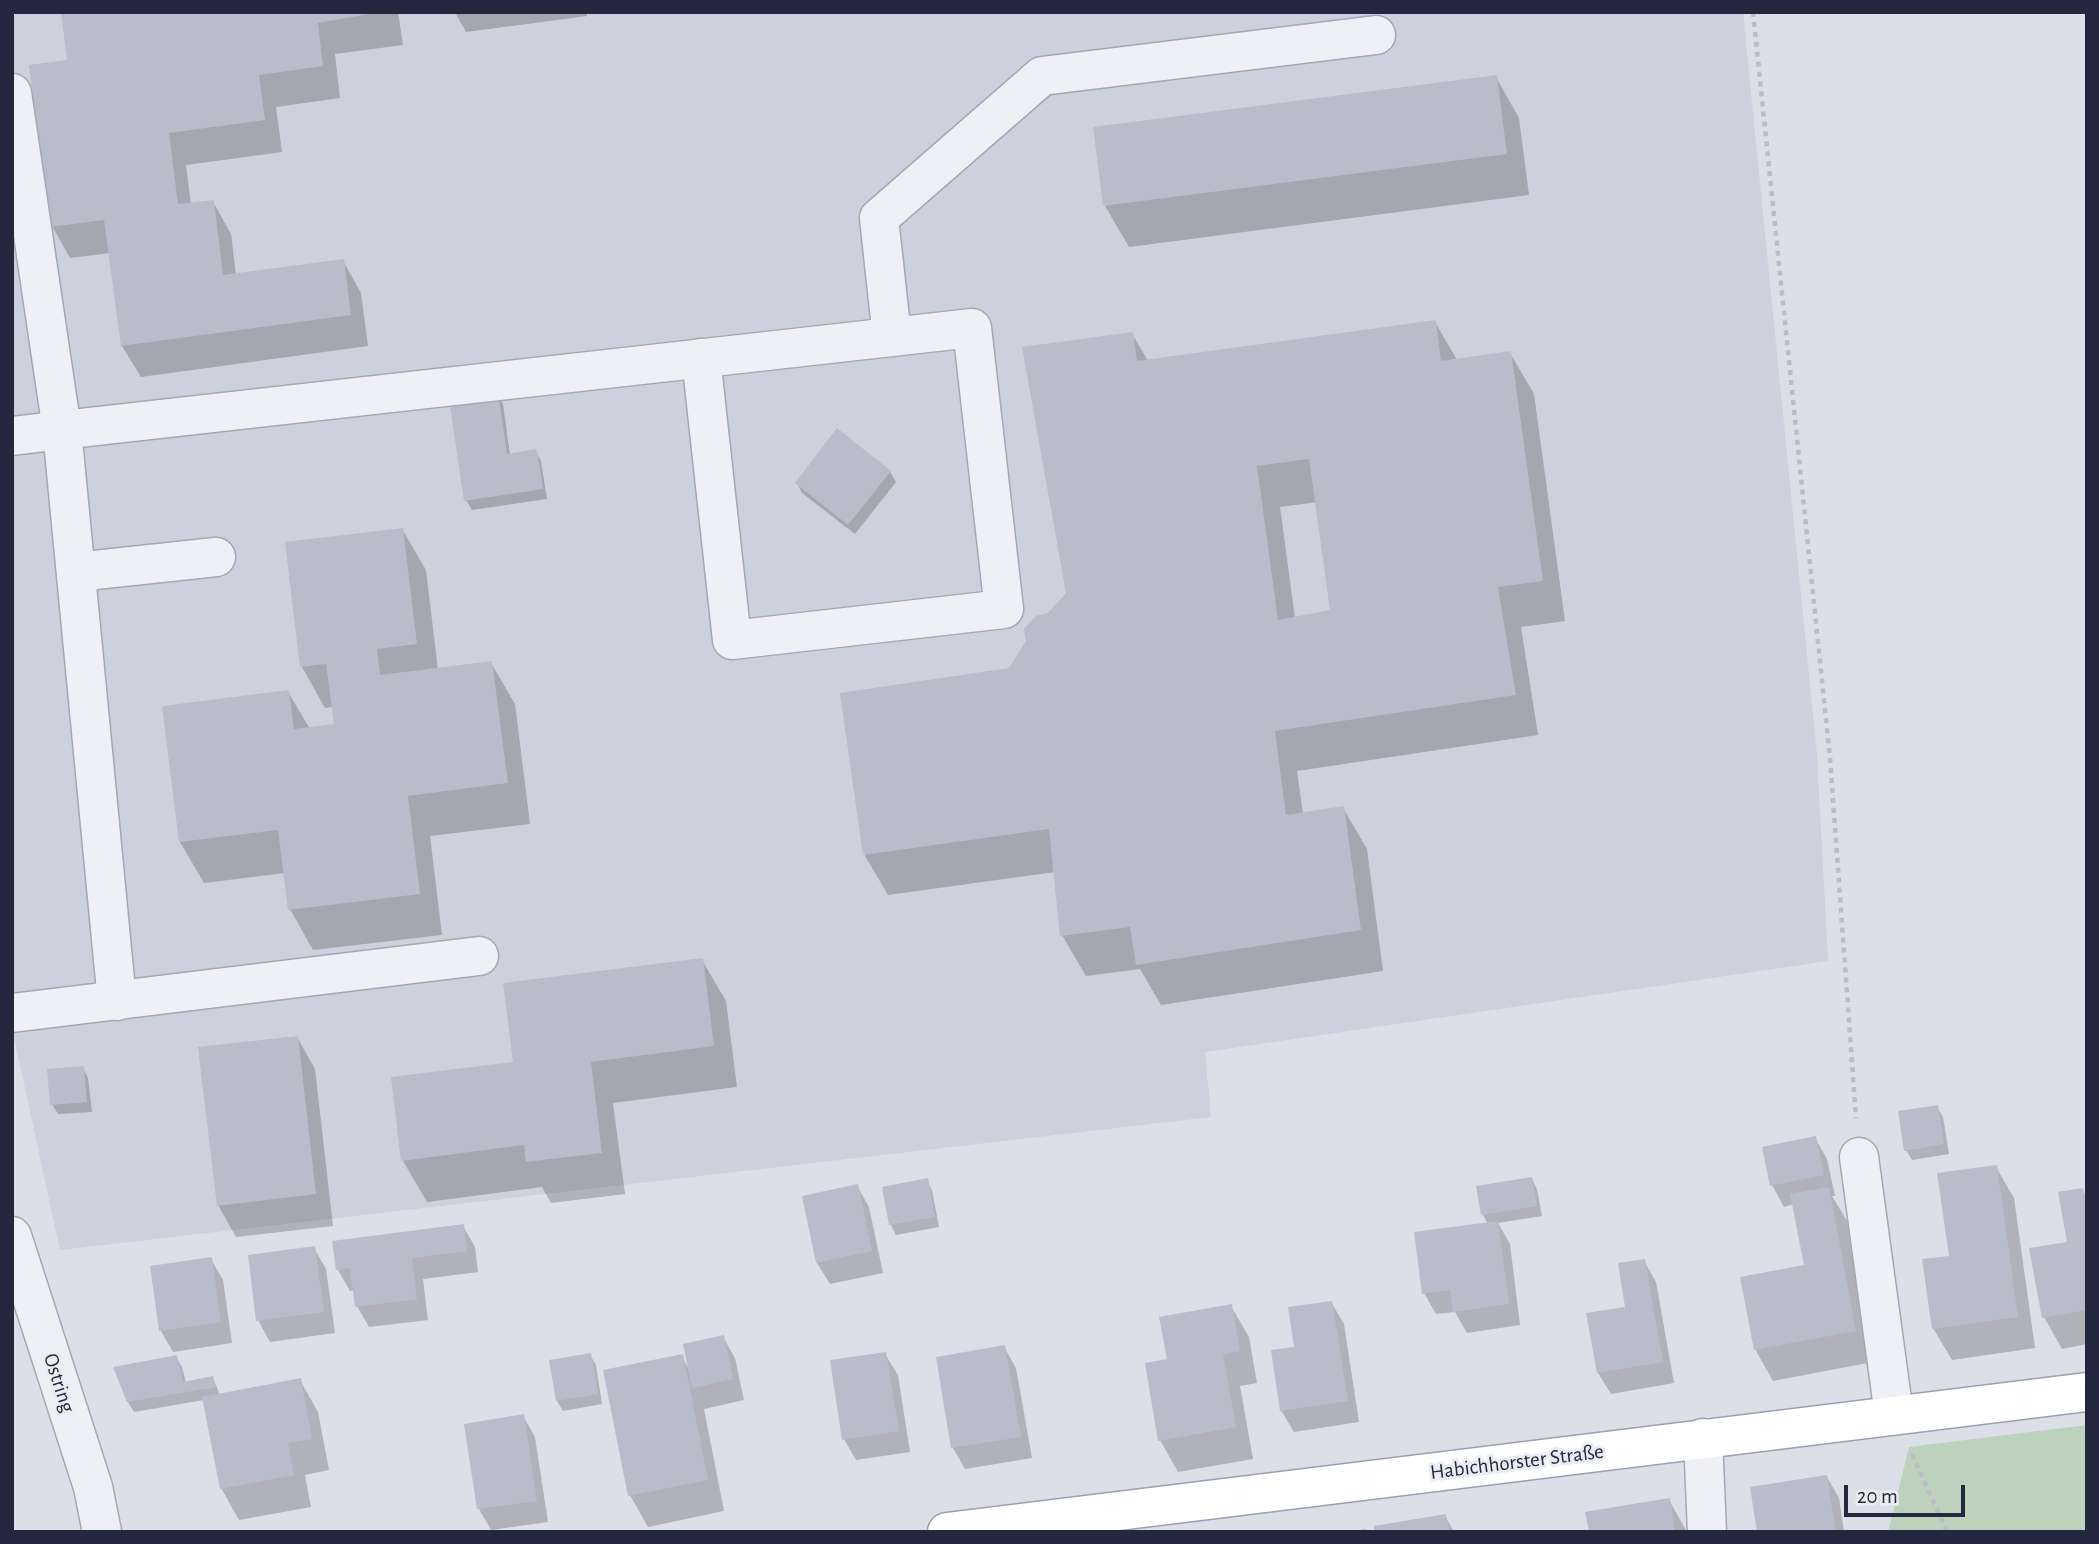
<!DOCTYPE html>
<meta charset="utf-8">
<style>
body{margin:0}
#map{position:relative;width:2099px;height:1544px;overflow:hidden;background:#dcdee8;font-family:"Alegreya Sans",sans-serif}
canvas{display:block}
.frame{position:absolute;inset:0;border:14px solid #24283f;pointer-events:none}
.scale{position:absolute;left:1844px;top:1485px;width:121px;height:32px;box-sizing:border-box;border:4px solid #24283f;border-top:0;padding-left:9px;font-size:21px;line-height:24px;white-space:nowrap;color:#24283f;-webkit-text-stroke:5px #ebedf5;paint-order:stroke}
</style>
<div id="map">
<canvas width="2099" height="1544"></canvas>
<div class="frame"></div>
<div class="scale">20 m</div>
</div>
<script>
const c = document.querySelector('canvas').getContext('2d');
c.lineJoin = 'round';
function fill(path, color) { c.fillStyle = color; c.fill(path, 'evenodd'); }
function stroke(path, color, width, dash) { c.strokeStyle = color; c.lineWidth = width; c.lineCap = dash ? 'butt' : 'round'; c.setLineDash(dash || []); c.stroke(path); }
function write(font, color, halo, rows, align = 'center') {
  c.font = font + ' "Alegreya Sans",sans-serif'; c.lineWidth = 6; c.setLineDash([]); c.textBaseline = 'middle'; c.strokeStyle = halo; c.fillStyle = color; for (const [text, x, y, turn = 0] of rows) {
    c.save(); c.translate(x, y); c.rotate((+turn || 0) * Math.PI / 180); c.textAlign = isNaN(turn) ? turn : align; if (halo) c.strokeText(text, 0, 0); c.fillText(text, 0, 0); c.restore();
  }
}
const built = new Path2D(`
 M12,12H1743L1817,756L1828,961L1205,1052L1211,1117L60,1250L15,1042L12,1019Z`);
const green = new Path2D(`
 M2087,1425V1532H1888L1909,1447Z`);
const shadow = new Path2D(`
 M63,12H398L403,45L335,54L340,98L276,107L282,152L186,165L191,205L213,202L231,234L236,275L343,261L361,293L368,346L141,377L122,346L110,253L70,258L52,226L69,61Z
 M455,12H587V16L466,32Z
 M1496,77L1519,118L1529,195L1129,247L1105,206Z
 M1435,322L1457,360L1510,353L1534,394L1565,621L1521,627L1538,735L1297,771L1303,814L1343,808L1367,849L1383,971L1161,1005L1140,969L1086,976L1062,935L1055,872L888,895L864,854L1010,670L1048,615L1068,593L1132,334L1148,361ZM1317,502L1332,611L1295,618L1280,507Z
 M497,393L503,404L510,455L536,451L541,461L547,499L472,510L466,500Z
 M890,472L896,482L855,534L802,493L797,483Z
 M402,529L426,570L438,670L491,663L515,704L530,824L430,836L442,935L313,950L290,909L285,873L204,883L180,842L288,692L310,729L335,726L333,707L325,708L302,667L286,543Z
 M702,960L726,1001L737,1087L613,1103L625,1194L551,1203L542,1187L427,1202L403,1161L515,1063Z
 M297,1037L315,1069L333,1226L236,1237L218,1205Z
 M83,1068L88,1078L92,1112L58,1114L52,1104Z
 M1937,1107L1943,1117L1949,1154L1912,1160L1906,1150Z
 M1815,1138L1827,1159L1835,1196H1832L1847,1221L1873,1362L1773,1381L1755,1349L1806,1267L1794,1204L1784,1207L1772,1185Z
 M1996,1167L2014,1198L2035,1348L1952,1360L1933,1328L1951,1257Z
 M1532,1179L1537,1189L1542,1216L1498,1223L1510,1244L1520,1325L1467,1333L1455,1312L1436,1314L1424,1293L1488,1224L1483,1215Z
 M927,1180L932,1190L939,1227L896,1235L891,1225Z
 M857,1186L869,1207L883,1273L830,1284L817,1263L804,1197Z
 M2082,1190L2087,1199V1344L2062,1349L2044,1317L2069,1243Z
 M463,1226L475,1247L478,1272L423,1279L428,1320L369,1327L357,1306L355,1290L350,1291L338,1270Z
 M314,1248L326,1269L335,1333L270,1342L258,1320Z
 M211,1259L223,1280L232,1343L173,1352L161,1331Z
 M1644,1261L1656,1282L1674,1383L1611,1394L1598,1373L1627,1308Z
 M1331,1302L1344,1324L1359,1422L1294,1432L1281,1410L1296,1348Z
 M1231,1306L1249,1337L1257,1383L1240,1386L1253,1459L1178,1472L1160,1440L1169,1361Z
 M723,1337L735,1358L744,1400L704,1409L724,1511L648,1527L630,1495L682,1356L689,1370Z
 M1004,1347L1016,1368L1032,1458L965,1469L953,1448L938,1358Z
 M885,1354L898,1375L910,1452L856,1460L844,1439Z
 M590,1355L596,1365L602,1404L563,1411L557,1401L551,1362Z
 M176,1357L182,1367L186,1383L213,1378L220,1395L300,1380L318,1412L329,1470L305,1475L311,1507L239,1520L221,1488L204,1400L134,1412L128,1402Z
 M523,1416L535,1437L548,1522L491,1530L479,1509Z
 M1827,1477L1839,1498L1844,1532H1758Z
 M1669,1500L1687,1532H1591Z
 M1445,1516L1454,1532H1376Z
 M1366,1529L1367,1532H1349Z`);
const building = new Path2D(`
 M61,12H381L318,23L323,66L259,75L265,120L169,133L178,204L214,200L223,275L344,259L351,315L121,346L104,220L50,227L29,65L67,60Z
 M1497,75L1507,154L1103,206L1093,127Z
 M1436,320L1441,361L1511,351L1543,581L1498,587L1516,695L1275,731L1286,815L1344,806L1361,930L1136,965L1130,927L1060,936L1049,829L863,855L840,693L1009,668L1026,641L1024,629L1036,616L1048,613L1066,593L1022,347L1133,332L1137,361ZM1309,459L1330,610L1278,620L1257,466Z
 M498,392L507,454L537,449L543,489L464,501L449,399Z
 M837,428L891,471L848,525L795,483Z
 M403,528L417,644L377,649L380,675L492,661L508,783L408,796L420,894L288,910L278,830L179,842L162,706L289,690L294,729L334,724L326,664L300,667L285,542Z
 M703,958L714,1046L591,1062L602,1153L526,1162L524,1145L401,1161L391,1077L513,1062L503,983Z
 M298,1036L316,1194L217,1206L198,1047Z
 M84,1066L87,1102L50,1105L47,1069Z
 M1938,1105L1944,1144L1904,1151L1898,1111Z
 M1816,1136L1824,1175L1770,1186L1762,1147Z
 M1997,1165L2018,1317L1932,1329L1922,1259L1949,1256L1937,1173Z
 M1532,1177L1537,1206L1481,1215L1476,1186Z
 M928,1178L935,1217L889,1225L882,1187Z
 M858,1184L872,1251L816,1263L802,1196Z
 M1829,1187L1856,1331L1754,1350L1740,1277L1804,1265L1790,1194Z
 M2083,1188L2087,1205V1310L2042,1318L2029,1248L2067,1242L2058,1192Z
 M1498,1221L1509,1304L1453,1312L1450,1290L1422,1294L1414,1232Z
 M464,1224L467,1251L412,1258L417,1299L355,1307L350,1268L336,1270L332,1241Z
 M315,1246L324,1312L256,1321L248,1255Z
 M212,1257L221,1322L159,1331L150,1266Z
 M1645,1259L1663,1362L1597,1373L1586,1313L1625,1307L1618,1263Z
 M1332,1301L1348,1401L1280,1411L1271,1350L1294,1347L1288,1307Z
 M1232,1304L1240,1351L1223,1354L1236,1427L1158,1441L1145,1363L1167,1359L1159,1317Z
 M724,1335L733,1379L692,1388L683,1344Z
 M1005,1345L1021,1437L951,1448L936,1357Z
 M886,1352L899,1431L842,1440L830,1360Z
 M591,1353L598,1394L556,1401L549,1360Z
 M683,1354L708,1480L628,1496L603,1370Z
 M177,1355L183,1382L213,1376L216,1387L127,1402L113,1367Z
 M301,1378L312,1439L288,1443L294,1475L220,1489L202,1397Z
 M524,1414L537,1501L477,1509L464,1424Z
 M1827,1475L1836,1532H1757L1750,1487Z
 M1670,1498L1675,1532H1589L1585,1512Z
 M1446,1514L1449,1532H1375L1374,1526Z`);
const path = new Path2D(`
 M1753,12L1830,758L1856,1118
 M1912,1454L1947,1532`);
const minor = new Path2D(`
 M12,93L62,430L117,1001
 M892,337L879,218L1042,76L1376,35
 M12,436L62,430C366,396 669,361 972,328L1004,609L732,640L701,358
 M76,572L216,557
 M12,1013L479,956
 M1859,1157L1894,1415
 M12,1236L93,1487L102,1532
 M1703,1438L1707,1532`);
const major = new Path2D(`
 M947,1532L2087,1392`);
const streetNames = [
 ["Ostring",59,1383,72],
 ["Habichhorster Straße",1517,1462,-7]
];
fill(built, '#cdd0dd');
fill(green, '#bdd2bc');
fill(shadow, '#0003');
fill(building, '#b8bccb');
stroke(minor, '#a5a7b5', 41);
stroke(major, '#9a9fb4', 41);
stroke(path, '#babcc6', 4.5, [5, 5]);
stroke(minor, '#eff0f6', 38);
stroke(major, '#fff', 38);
write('21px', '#24283f', '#ebedf5', streetNames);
</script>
